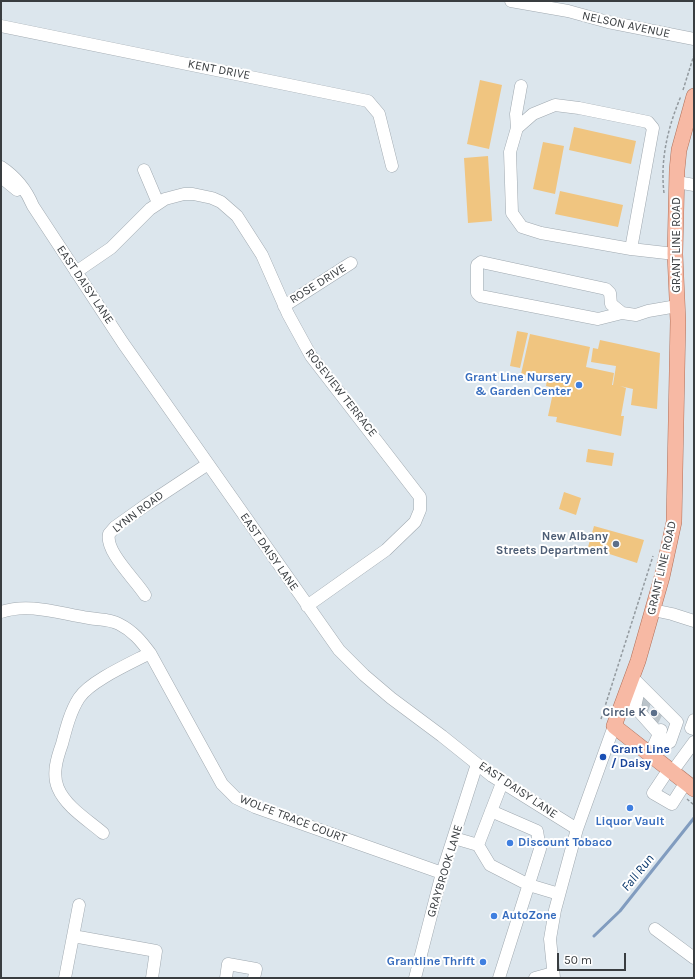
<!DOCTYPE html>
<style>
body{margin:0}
#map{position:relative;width:695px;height:979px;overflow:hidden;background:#dce6ed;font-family:Karla,sans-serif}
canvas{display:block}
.frame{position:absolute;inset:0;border:2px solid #393d40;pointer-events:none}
.scale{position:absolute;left:557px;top:953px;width:69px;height:18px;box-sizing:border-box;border:2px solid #393d40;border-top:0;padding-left:5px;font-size:12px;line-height:14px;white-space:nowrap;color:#393d40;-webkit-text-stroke:3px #fff;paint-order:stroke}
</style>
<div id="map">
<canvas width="695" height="979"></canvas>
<div class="frame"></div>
<div class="scale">50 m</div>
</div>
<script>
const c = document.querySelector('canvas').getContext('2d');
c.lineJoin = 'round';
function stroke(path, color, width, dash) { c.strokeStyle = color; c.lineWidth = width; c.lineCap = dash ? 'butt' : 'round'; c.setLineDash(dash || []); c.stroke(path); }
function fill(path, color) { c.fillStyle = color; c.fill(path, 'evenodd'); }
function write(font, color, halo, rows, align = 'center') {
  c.font = font + ' Karla,sans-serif'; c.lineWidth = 4; c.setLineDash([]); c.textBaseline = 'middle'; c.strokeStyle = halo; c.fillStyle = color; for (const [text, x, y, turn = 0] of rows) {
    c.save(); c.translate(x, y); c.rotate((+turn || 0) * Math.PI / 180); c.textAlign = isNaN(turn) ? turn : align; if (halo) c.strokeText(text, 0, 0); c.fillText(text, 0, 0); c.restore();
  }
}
const stream = new Path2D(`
 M594,936L620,911L694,818`);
const building = new Path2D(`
 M480,80L502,85L489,149L467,144Z
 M574,127L636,141L631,164L569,150Z
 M543,142L564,146L555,194L533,189Z
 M488,156L492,221L468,223L464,158Z
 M560,191L623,205L618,227L555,214Z
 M517,331L528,333L520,368L510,366Z
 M530,334L590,347L586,367L614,373L612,385H613L616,366L591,362L593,348L598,349L600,340L660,353L657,409L631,405L633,389L620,386L626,388L621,416H624L621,436L556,422L557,417L548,416L554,388L546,386L547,379L521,374Z
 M588,449L614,453L612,466L586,462Z
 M564,492L581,498L576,515L559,509Z
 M594,526L644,540L637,563L588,547Z`);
const minorTunnel = new Path2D(`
 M642,710L647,697
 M652,722L659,708`);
const path = new Path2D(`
 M683,90L694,55
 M664,193C660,159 668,127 681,96
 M601,719L653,556
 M687,799L694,805`);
const minor = new Path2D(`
 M511,1L568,11L608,22L694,39
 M1,26L368,101L379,114L392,166
 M517,128L516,114L521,86
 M1,167C16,177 26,189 33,206L123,343L339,650L364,675L391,698L442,736L492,776L577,829
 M144,170L158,203
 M1,177L17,190
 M677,182L694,185
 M631,249L653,128L648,122L579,108L555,105L533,114L517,128L510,152L512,213L522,227L541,233L631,249L675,254
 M76,272L111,248L150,209L165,199L184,194H193L212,198L221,202L237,216L262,255L288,314L311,356L420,497V510L415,522L386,550L307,606
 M284,306L351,263
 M622,313L611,304L610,293L606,289L481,262L477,265V293L480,296L598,319L622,313L636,315L648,311L677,306
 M145,595C136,580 105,552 109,534L115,527L146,505L208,464
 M653,610L672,614L694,621
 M1,612C29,602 61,614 89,618C100,620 109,619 119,624C133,631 141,641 150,653L222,784L236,798L255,807L442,873
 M635,680L640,685L635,707L659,734L650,754
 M640,685L677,722L670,742L667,743L659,734L661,730
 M694,720L691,728L694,729
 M669,769L653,793L672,804L686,782
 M672,772L694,742
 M491,811L537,831L540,849L499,978
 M103,833C88,820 66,807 58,788C52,774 57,758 62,744C66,729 70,712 79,698C90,681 131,663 150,653
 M454,838L478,845L502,783
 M478,845L490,865L529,885L559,894
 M655,929L694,958
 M73,936L156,951L152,978
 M65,978L79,905
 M226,978L228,964L256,969L254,978
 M415,978L442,873L477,764
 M535,978L553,973
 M554,978L550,939L555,910L577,829L614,726`);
const major = new Path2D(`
 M694,96L679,150L677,170L675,254L678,321L674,522L662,577L638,661L614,726L694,789`);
const markers = [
 [579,385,4,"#3f7fe0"],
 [616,544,4,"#5c6f8a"],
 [654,713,4,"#5c6f8a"],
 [603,757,4,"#1a4fb4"],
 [630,808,4,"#3f7fe0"],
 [510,843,4,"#3f7fe0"],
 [494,916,4,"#3f7fe0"],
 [483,962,4,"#3f7fe0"]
];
const streetNames = [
 ["NELSON AVENUE",626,25,12],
 ["KENT DRIVE",219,70,11],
 ["GRANT LINE ROAD",677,245,-90],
 ["ROSE DRIVE",318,284,-32],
 ["EAST DAISY LANE",85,285,56],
 ["ROSEVIEW TERRACE",341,393,52],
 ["LYNN ROAD",138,512,-37],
 ["EAST DAISY LANE",269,552,55],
 ["GRANT LINE ROAD",662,568,-77],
 ["EAST DAISY LANE",518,790,34],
 ["WOLFE TRACE COURT",293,819,21],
 ["GRAYBROOK LANE",445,871,-73]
];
const shopNames = [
 ["Grant Line Nursery",571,378],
 ["& Garden Center",571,392],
 ["Liquor Vault",630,822,"center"],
 ["Discount Tobaco",518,843,"left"],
 ["AutoZone",502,916,"left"],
 ["Grantline Thrift",475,962]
];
const serviceNames = [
 ["New Albany",608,537],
 ["Streets Department",608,551],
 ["Circle K",646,713]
];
const transitNames = [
 ["Grant Line",611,750],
 ["/ Daisy",611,764]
];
const waterNames = [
 ["Fall Run",638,873,-51]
];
stroke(stream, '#819cbf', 3);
fill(building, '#f0c580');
stroke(minorTunnel, '#bbc4ca', 12, [12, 6]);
stroke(minor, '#a0a9b0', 13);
stroke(major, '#b17059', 16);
stroke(path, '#939a9f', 1.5, [3, 2]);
stroke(minor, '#fff', 12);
stroke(major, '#f7b9a4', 15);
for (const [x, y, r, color] of markers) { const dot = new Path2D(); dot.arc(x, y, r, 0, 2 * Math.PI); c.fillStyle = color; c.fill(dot); stroke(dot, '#fff', 1.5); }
write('12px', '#393d40', '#fff', streetNames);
write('bold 12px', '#366cbe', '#fff', shopNames, 'right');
write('bold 12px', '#4e5e75', '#fff', serviceNames, 'right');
write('bold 12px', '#164399', '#fff', transitNames, 'left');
write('italic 13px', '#053469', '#fff', waterNames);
</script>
